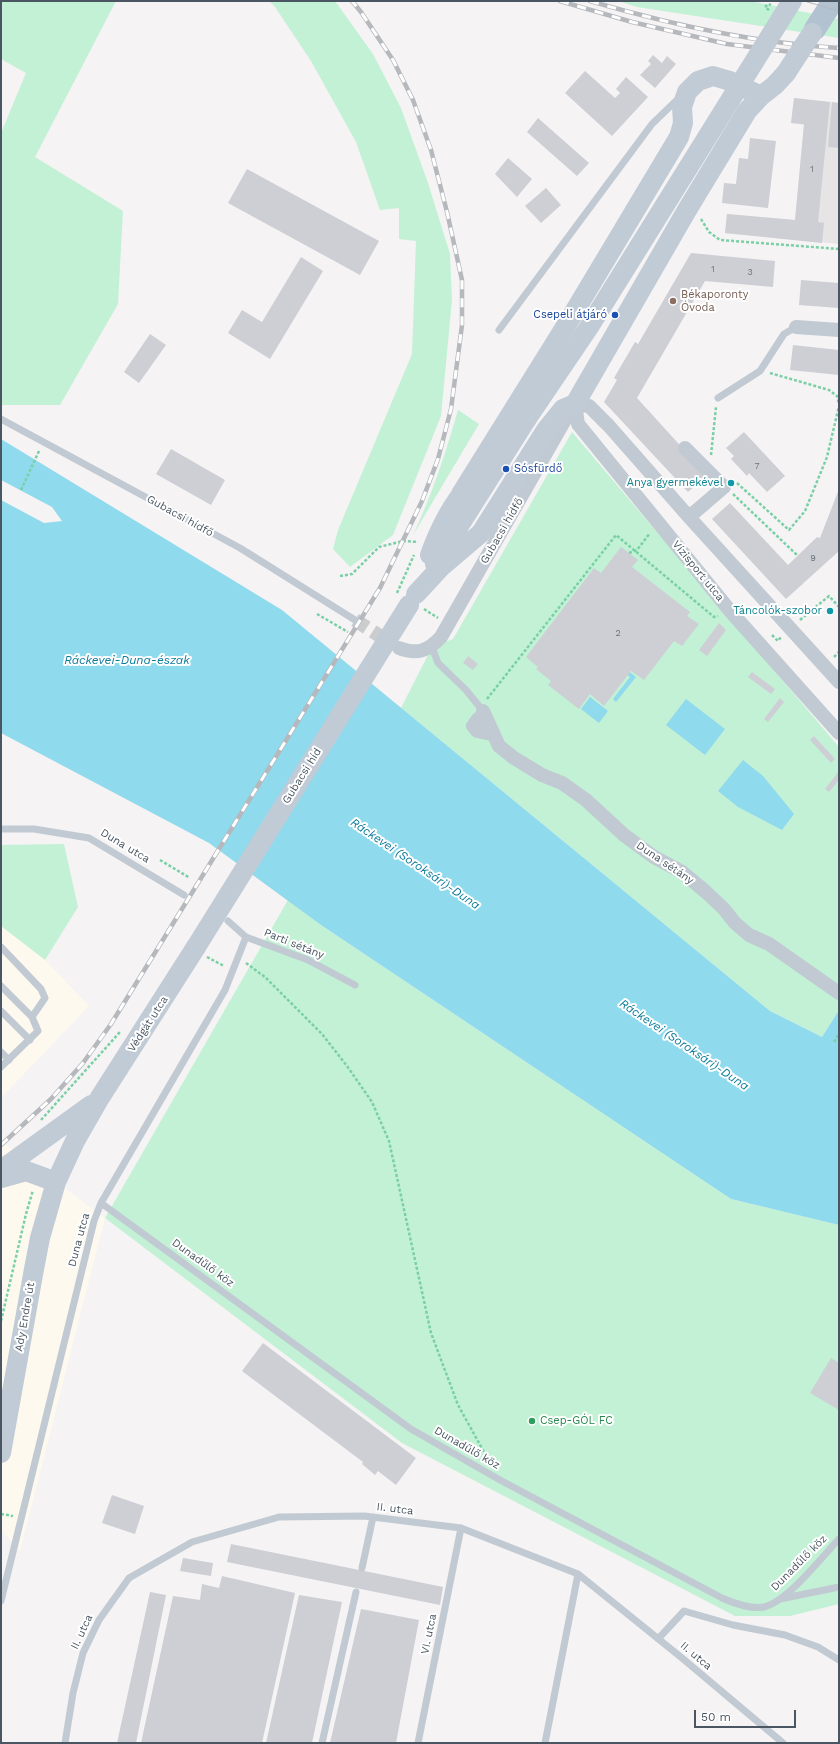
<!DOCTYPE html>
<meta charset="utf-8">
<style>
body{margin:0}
#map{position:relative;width:840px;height:1744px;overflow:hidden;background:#f5f3f3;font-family:"Work Sans",sans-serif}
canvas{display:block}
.frame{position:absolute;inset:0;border:2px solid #4a5661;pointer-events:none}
.scale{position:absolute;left:694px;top:1710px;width:102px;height:18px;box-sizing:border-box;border:2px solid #4a5661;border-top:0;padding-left:5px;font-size:12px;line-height:14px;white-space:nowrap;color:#4a5661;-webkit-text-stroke:3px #fff;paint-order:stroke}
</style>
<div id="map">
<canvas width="840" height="1744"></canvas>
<div class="frame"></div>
<div class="scale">50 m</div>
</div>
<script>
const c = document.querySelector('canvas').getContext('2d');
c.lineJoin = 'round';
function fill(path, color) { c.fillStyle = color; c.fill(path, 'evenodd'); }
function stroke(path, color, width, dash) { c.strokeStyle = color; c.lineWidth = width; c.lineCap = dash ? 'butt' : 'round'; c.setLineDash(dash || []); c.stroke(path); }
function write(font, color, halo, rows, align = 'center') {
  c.font = font + ' "Work Sans",sans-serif'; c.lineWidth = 4; c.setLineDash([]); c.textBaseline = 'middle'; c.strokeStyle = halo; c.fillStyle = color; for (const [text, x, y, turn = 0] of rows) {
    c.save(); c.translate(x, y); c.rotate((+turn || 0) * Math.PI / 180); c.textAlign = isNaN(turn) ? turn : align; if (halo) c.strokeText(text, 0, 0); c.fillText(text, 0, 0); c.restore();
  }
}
const commercial = new Path2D(`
 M1,926L45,960L89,1006L1,1098Z
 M1,1141L105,1218L20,1551L1,1530Z`);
const education = new Path2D(`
 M794,98L839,103V244L725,233L727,214L795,220L804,125L791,123Z`);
const green = new Path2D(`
 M1,1H116L35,157L123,211L118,304L60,405H1V133L26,73L1,59Z
 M269,1H335L373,54L401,108L428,183L450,254L452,300L441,416L393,535L350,567L333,549L338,530L412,354L416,241L399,239V208L380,210L356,142L311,61L275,7Z
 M618,1H750L839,19V38L637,7Z
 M458,410L479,424L413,535C433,492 445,455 458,410Z
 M572,432L839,747V1010L822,1037L770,1011L401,708L432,647L453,639Z
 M64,844L78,907L45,960L1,926V845Z
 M288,900L321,925L731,1199L839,1225V1604L790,1616H735L402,1443L105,1218Z`);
const water = new Path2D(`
 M1,439L282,610L770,1011L822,1037L839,1010V1225L731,1199L321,925L209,843L1,733Z
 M627,670L636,677L616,702L613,699L630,677L625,673Z
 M590,697L608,711L599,723L581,709Z
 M686,699L725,729L705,755L666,725Z
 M743,760L763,776L794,814L782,830L738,807L718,791Z`);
const pier = new Path2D(`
 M1,480L52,507L62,521L44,523L1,500Z`);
const building = new Path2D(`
 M653,55L662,63L667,56L676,64L655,88L640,75L651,64L648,61Z
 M585,71L615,98L620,93L616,89L626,77L648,97L612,136L565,93Z
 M794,98L830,102L818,222L824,223L822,243L725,233L727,214L795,220L804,124L791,123Z
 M832,102L839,103V148L828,147Z
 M538,118L589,163L577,176L527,132Z
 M750,138L776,141L768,208L722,203L724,183L736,184L739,158L748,159Z
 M508,158L532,179L517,197L495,174Z
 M247,169L379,241L360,275L228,203Z
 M546,188L561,205L541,223L525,206Z
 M691,253L775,261L773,287L705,281L637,398L707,475L688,492L604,402L617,380L614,378L635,342L638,344Z
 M301,257L323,271L270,359L228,333L242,310L262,322Z
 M801,280L839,283V308L799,305Z
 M150,334L166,345L139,383L124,372Z
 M793,345L839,350V375L790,370Z
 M744,432L785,476L767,492L749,473L747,476L731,459L734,456L726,448Z
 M171,449L225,480L211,505L156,474Z
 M839,489V551L786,599L712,519L730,503L788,565L817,537L820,538Z
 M621,547L638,560L632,567L690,612L687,616L699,624L682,646L674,641L644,680L631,671L604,706L590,694L579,709L548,685L551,681L536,669L538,667L526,657L594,568L601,573Z
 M719,623L726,630L707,656L699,650Z
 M468,656L478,664L473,670L463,663Z
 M752,672L775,689L771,694L748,677Z
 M780,698L784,702L768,722L764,719Z
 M814,736L835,759L831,763L810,740Z
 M839,771V780L829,792L825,789Z
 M263,1343L416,1458L396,1485L378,1471L375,1475L362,1464L363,1462L242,1371Z
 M831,1358L839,1363V1410L810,1393Z
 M112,1495L144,1506L135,1534L102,1523Z
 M231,1544L443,1587L440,1605L227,1562Z
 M183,1558L213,1563L211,1576L180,1571Z
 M222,1576L295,1593L262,1743H141L173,1596L200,1600L202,1584L219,1588Z
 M150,1592L166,1595L136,1743H117Z
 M299,1595L342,1602L312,1743H266Z
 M361,1609L419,1620L396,1743H330Z`);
const streetTunnel = new Path2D(`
 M355,620L394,645`);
const path = new Path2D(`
 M769,10L765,7L768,4L771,5
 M701,219L709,232L720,240L839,249
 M770,373L829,390L837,396L839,404
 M711,455L716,407
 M737,483L789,530L805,511L827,457L839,406
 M21,490L39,451
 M733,494L798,556
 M629,553L637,550L650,533
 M340,576L352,574L379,547L403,541L418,542
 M397,593L414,555
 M424,609L438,618
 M317,614L348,632
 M800,620L829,596L839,607
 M772,635L778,641L781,637
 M834,657L839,652
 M487,699L616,535L714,617L718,616
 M160,860L190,878
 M207,957L224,966
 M246,963L265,977L322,1034L347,1066L372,1102L389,1141L431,1333L458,1405L490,1463
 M834,1042L839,1034
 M41,1120L120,1032
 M1,1321L26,1214L33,1190
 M1,1514L13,1516`);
const lane = new Path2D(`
 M499,330L652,124L679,98
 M718,398L760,371L784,334L796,327
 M1,419L240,548L355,620
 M432,647L438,663L466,690L483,711
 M1,829H34L89,838L184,895
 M228,921L246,937L308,960L355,985
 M1,947L41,989L45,998L32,1017
 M1,986L32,1017L38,1031L1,1067
 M1,1011L30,1040
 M1,1052L9,1060
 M101,1203L411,1429L500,1480L722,1598C733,1603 755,1611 767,1606C790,1598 822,1557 839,1539
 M362,1568L373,1517
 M780,1599L839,1587
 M1,1601L94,1221L101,1203L225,990L246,937
 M658,1639L684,1611L733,1625L785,1635L818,1647L839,1660
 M65,1743L73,1693L83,1653L99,1620L129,1578L192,1542L279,1517L364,1516L461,1528L578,1574L682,1658L783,1743
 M322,1743L356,1592
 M418,1743L461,1528
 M545,1743L578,1574`);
const street = new Path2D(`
 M796,327L839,330
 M575,404L578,424L731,612L839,733
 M575,404L589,406L609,426L689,517L839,682
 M685,448L724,487L689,517
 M399,648C417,655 428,651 441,637L570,411
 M483,711L499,746L514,758L542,775L562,783L586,800L624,835L654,857L682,872L706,892L724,909L735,923L749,935L769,944L839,993
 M487,722L482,719H478L473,726L477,731L492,734`);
const secondary = new Path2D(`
 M461,494L567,324L679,137L683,123L682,107L687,92L698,81L713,76L730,81L755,93
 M430,555C439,530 452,504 470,484
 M435,564L526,420
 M416,594L441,567L481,533L546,430L563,409L575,404L687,210L747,111L761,96L775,85L786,73
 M1,1170L91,1105
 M1,1178L26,1171L56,1182
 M1,1453L34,1269L40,1238L56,1182L75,1141L99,1099L196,947`);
const primary = new Path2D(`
 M815,29L833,1`);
const tram = new Path2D(`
 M804,1L839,11
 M836,1L839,2`);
const rail = new Path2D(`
 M560,1L632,22L727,44L839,58
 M590,1C672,25 754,43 839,48
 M1,1145L51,1099L83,1063L111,1024L380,588L422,501L438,459L451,409L462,325V280L447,212L431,150L413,100L393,60L361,12L352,1`);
const secondaryBridge = new Path2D(`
 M786,73L812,33
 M526,420L589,327L792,1
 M196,947L409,605`);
const markers = [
 [673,301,4,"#8d6e63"],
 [615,315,4,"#1a4fb4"],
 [506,469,4,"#1a4fb4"],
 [731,483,4,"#0f9aa8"],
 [830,611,4,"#0f9aa8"],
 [532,1421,4,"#2e9e5b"]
];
const numberNames = [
 ["1",812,169],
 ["1",713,269],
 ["3",750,272],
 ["7",757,466],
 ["9",813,558],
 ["2",618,633]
];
const educationNames = [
 ["Békaporonty",681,295],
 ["Óvoda",681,308]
];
const transitNames = [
 ["Csepeli átjáró",607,315],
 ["Sósfürdő",514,469,"left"]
];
const cultureNames = [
 ["Anya gyermekével",723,483],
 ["Táncolók-szobor",822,611]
];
const streetNames = [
 ["Gubacsi hídfő",180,516,29],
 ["Gubacsi hídfő",502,531,-60],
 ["Vízisport utca",698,571,51],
 ["Gubacsi híd",302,776,-58],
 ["Duna utca",125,846,31],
 ["Duna sétány",665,863,34],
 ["Parti sétány",294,944,22],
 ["Védgát utca",148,1024,-57],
 ["Duna utca",79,1240,-75],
 ["Dunadűlő köz",203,1263,36],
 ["Ady Endre út",25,1317,-80],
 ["Dunadűlő köz",467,1448,30],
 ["II. utca",395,1509,7],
 ["Dunadűlő köz",799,1563,-45],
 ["II. utca",82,1632,-65],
 ["VI. utca",429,1634,-78],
 ["II. utca",696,1656,40]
];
const leisureNames = [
 ["Csep-GÓL FC",540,1421]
];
const waterNames = [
 ["Ráckevei-Duna-észak",127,660],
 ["Ráckevei (Soroksári)-Duna",415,864,34],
 ["Ráckevei (Soroksári)-Duna",684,1045,34]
];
fill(commercial, '#fdf9ef');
fill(education, '#e6e4e5');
fill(green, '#c3f1d5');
fill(water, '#90daee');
fill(pier, '#f5f3f3');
fill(building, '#cdcfd5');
stroke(streetTunnel, '#caccce', 14, [14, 7]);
stroke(path, '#7ad0a6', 2.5, [3, 2]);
stroke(lane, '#c1cad2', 7);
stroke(street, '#c1cad2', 14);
stroke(secondary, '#c1cbd6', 20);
stroke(primary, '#b3c2d1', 22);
stroke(tram, '#b5b8bd', 1);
stroke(rail, '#b5b8bd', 4.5);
stroke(rail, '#fff', 3, [9]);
stroke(secondaryBridge, '#c1cbd6', 20);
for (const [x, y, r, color] of markers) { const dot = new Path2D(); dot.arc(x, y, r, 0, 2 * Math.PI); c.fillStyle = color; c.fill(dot); stroke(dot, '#fff', 1.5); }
write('9px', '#6b747e', null, numberNames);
write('11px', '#785e54', '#fff', educationNames, 'left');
write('11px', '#164399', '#fff', transitNames, 'right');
write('11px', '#0d838f', '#fff', cultureNames, 'right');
write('11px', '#4a5661', '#fff', streetNames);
write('11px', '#27864d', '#fff', leisureNames, 'left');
write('italic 12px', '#0c7c9b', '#fff', waterNames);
</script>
